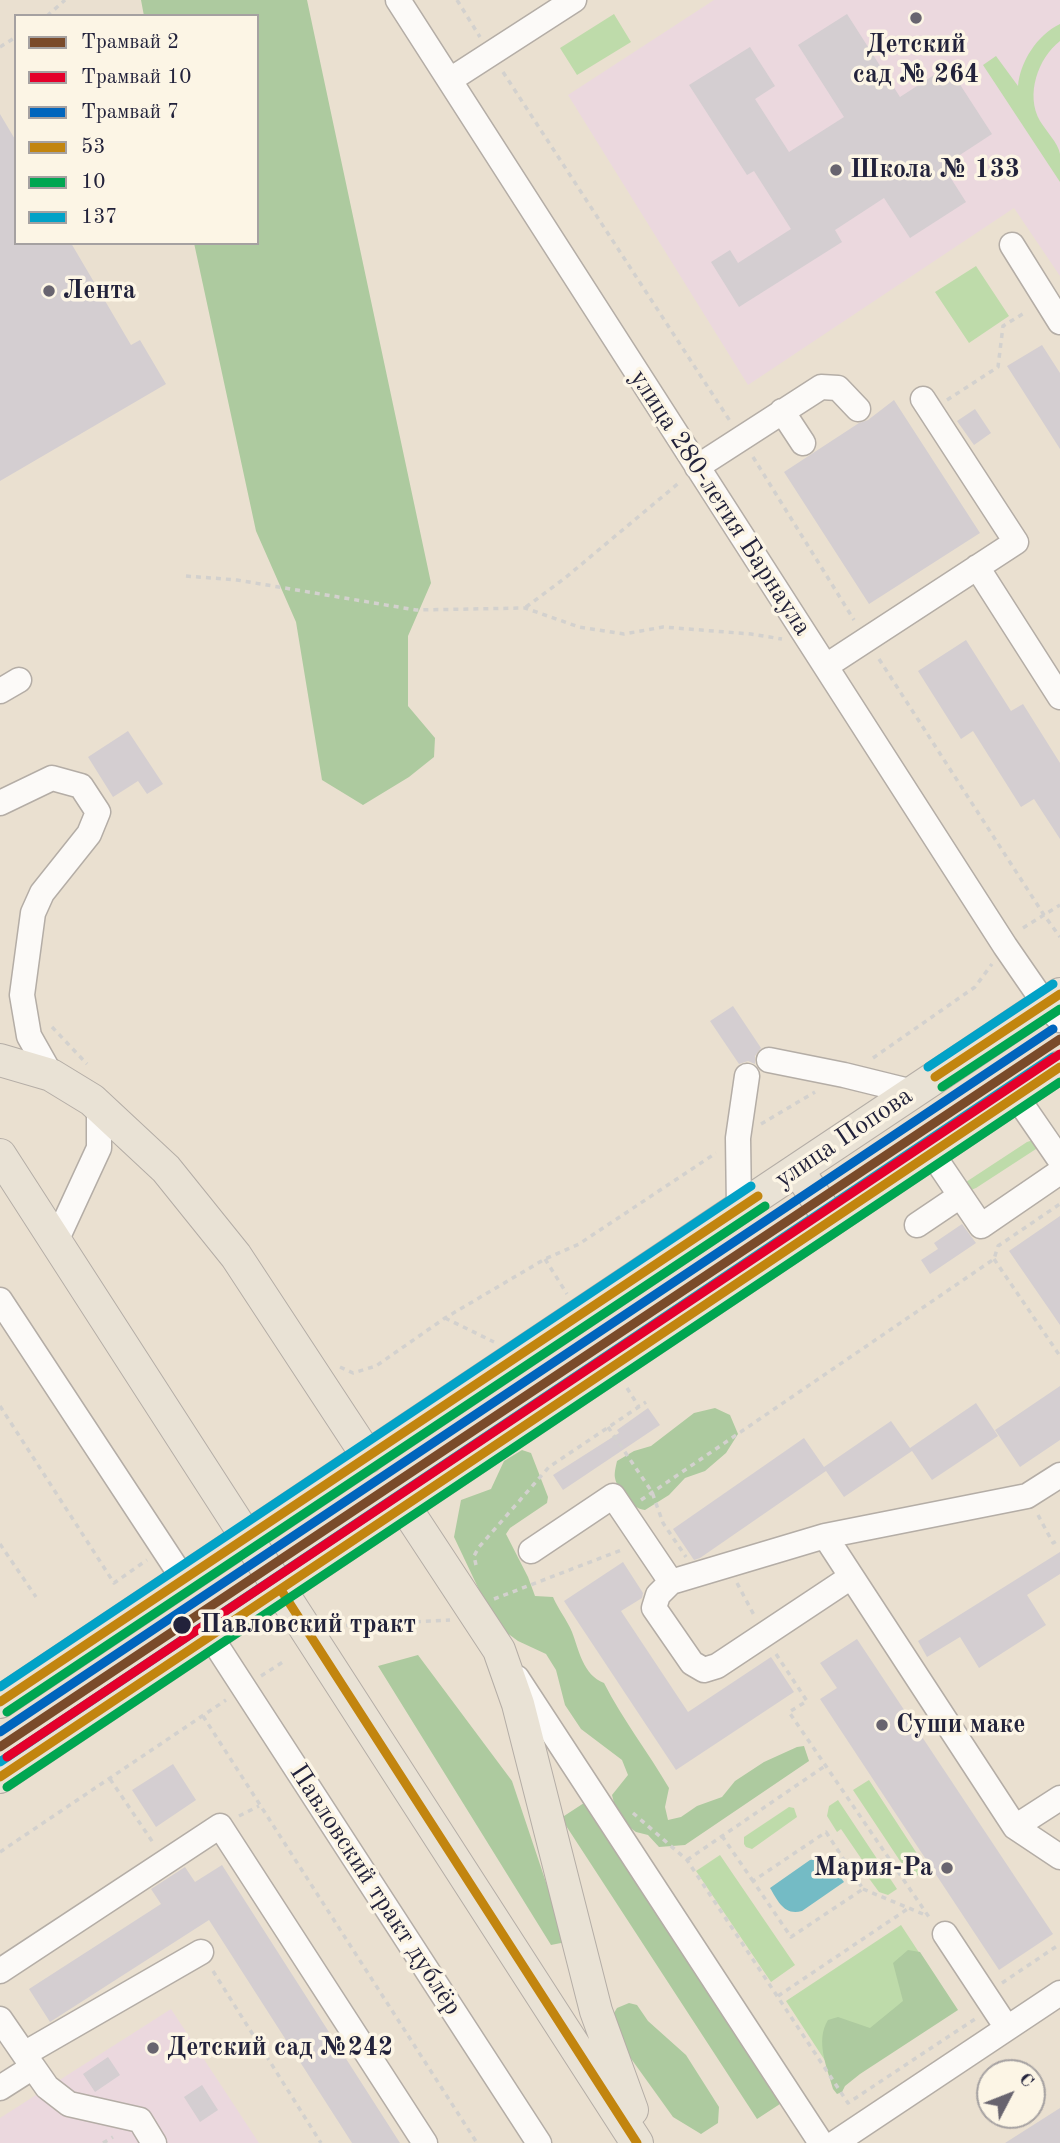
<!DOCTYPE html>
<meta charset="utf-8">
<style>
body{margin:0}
#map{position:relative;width:1060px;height:2143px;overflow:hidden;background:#eae0d0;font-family:"Old Standard TT",serif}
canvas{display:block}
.legend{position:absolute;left:14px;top:14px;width:245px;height:231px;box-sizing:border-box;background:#fcf5e5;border:2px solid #a5a1a1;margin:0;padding:9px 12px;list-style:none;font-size:21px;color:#22223b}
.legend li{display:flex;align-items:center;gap:14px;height:35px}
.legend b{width:35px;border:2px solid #a5a1a1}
.north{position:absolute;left:976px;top:2059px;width:70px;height:70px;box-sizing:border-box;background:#fcf5e5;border:2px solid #a5a1a1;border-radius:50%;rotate:48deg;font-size:19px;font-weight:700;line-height:28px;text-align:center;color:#22223b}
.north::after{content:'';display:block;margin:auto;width:24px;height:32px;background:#68646f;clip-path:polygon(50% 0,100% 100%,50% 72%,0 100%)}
</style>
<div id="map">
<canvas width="1060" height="2143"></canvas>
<ul class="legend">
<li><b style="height:9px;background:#7a4b2a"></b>Трамвай 2</li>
<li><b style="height:9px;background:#e4002b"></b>Трамвай 10</li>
<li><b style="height:9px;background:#0065bd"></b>Трамвай 7</li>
<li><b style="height:9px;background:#c2850f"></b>53</li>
<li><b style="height:9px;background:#00a651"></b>10</li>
<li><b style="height:9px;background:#02a2c7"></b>137</li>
</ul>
<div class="north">С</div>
</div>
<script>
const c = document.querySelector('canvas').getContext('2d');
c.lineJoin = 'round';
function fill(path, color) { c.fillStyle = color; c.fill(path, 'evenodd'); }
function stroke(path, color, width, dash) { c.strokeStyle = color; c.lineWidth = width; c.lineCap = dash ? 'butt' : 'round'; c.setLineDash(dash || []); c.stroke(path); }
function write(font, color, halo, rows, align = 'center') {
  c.font = font + ' "Old Standard TT",serif'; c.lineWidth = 7; c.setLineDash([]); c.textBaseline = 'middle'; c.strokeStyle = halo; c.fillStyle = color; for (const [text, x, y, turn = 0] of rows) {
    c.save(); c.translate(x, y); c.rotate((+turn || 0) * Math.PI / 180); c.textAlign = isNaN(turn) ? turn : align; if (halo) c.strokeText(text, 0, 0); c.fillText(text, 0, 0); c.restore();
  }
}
const built = new Path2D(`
 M714,0H1060V276L1014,208L748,385L568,95Z
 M171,2009L259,2143H0V2118Z`);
const green = new Path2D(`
 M614,14L631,42L577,75L560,48Z
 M1060,24V41C1038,58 1025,95 1040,121C1046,131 1058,143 1060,154C1060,163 1060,174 1060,182L983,65L996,56L1018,86C1020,62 1037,35 1060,24Z
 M976,266L1009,316L969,343L935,292Z
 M1033,1140L1037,1145L1036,1149L976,1188L971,1190L966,1182L1027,1142Z
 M869,1780L927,1869L912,1879L853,1790Z
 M838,1800L897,1889L888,1895L879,1892L865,1873L869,1870L841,1829L837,1832L827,1816L829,1806Z
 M789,1807L794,1808L797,1817L752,1849L746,1847L744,1844V1837Z
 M720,1855L795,1965L771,1982L696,1871Z
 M901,1925L956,2009L841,2085L786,2001Z`);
const forest = new Path2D(`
 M141,0H307L431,583L408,636V706L435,738L434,757L409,777L363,805L322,780L296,622L256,531L194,243H257V16H144Z
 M715,1408L730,1415L738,1434L726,1453L705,1471L685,1478L669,1495L645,1510C631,1508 618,1492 615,1478C614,1473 616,1466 617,1461L634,1451L651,1446L694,1413Z
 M522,1450L531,1453L548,1497L547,1503L510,1528L506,1534L528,1577L535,1596L553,1597C558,1609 567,1620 572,1632C579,1650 583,1675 604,1683C623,1720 648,1752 669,1788L665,1807L668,1820L681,1817L697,1806L722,1797L735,1781L764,1762L797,1747L804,1746L809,1761L685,1845L659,1847L648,1835L636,1832L618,1819L612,1795L628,1775L622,1760L581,1729L565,1705L556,1670L546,1654L518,1641L503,1630L491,1615L454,1537L461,1500L491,1489L504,1461Z
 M418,1655L512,1781L566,1942L551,1945L378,1666Z
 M584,1803L780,2104L757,2119L561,1818Z
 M908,1950L920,1952L958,2010L860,2074L845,2086L842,2092L837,2094L833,2089C827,2067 815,2041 828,2020L838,2017L870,2028L903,2001L893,1963Z
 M629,2003L637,2005L648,2021L686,2055L719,2107L718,2123L701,2134L673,2117L627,2053L611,2018L617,2008Z`);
const water = new Path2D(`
 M822,1858L829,1862L844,1882L802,1911C784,1916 778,1901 770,1888L810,1860Z`);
const building = new Path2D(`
 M847,14L900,97L948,66L992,134L943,166L966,202L910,238L884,198L835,230L842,242L739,307L711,262L730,250L738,263L791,229L754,171L747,175L689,85L750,47L775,86L755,99L789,152L844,117L798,45Z
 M0,114L16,141V243H71L131,345L140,340L166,384L0,481Z
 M1042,345L1060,373V449L1007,366Z
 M894,400L980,533L869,604L784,472L859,423L868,420Z
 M975,409L991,433L974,445L957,421Z
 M966,640L1011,711L1023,704L1060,763V839L1034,799L1021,807L973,731L961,739L918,671Z
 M128,731L163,784L147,794L138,781L113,797L88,757Z
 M733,1006L761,1048L755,1056V1064L748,1061L739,1064L710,1021Z
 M1060,1216V1325L1009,1251Z
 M962,1224L976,1243L930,1274L921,1260L938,1249L934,1243Z
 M1060,1386V1440L1020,1467L995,1430Z
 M976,1403L998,1436L932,1480L912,1451L844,1497L826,1471L700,1558L694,1560L673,1529L804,1438L824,1467L891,1421L910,1448Z
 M648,1408L660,1425L563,1490L553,1475L619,1433L617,1430Z
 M1060,1552V1574L1027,1595L1046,1625L979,1668L960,1637L927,1657L918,1641Z
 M623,1562L643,1593L642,1598L621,1611L688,1712L771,1657L794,1692L676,1770L564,1601Z
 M857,1639L1053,1934L999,1970L820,1699L837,1688L820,1663Z
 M173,1764L196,1800L156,1827L132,1790Z
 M222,1865L400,2143H352L209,1920L50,2022L29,1989L161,1904L151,1889L185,1867L195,1882Z
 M108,2057L120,2075L95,2092L83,2074Z
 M202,2085L218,2110L200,2122L184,2097Z
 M1060,2108V2143H1005Z`);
const path = new Path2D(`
 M457,0L480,37
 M47,16L65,0
 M0,47L16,37
 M503,72L730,421
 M947,400L998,367L1003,326L1026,312
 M753,457L854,620
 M186,576L237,580L416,610L525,608L579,627L624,634L663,627L751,634L782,639
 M526,607L565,578L680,482
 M879,659L1044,915L1060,937
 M1023,928L1060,905
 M52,1027L87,1064
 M873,1058L975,987L992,964
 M761,1124L815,1092
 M545,1259L567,1294
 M994,1259L1060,1356
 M445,1318L494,1342
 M340,1367L353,1373L376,1366L445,1318L545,1259L579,1244L716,1153
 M627,1388L639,1407
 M0,1406L114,1583L147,1560
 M608,1427L652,1492L663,1523L686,1557
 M641,1500L994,1259L998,1246L1060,1204
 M1038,1515L1053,1543L1060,1539
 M0,1544L36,1597
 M476,1565L474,1556L479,1547L549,1467L646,1402
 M737,1583L755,1617
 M494,1599L624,1549
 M336,1626L450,1620
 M776,1654L807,1701L789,1712L931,1920
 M261,1676L286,1660
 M203,1716L477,2143
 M110,1779L154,1844
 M633,1813L687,1860L848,2103L975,2019
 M239,1816L259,1806
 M826,1832L863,1889L791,1937L753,1881Z
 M722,1836L753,1881
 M0,1852L226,1700
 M687,1860L825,1766
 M863,1889L923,1914
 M213,1971L321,2143
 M1002,1983L1060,1944
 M778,1996L909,1908
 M103,2143L113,2137`);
const minor = new Path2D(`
 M398,0L1005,946L1045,1004L1060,1020
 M450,80L574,0
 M1012,245L1060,322
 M782,411L803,443
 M697,467L821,387L838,388L858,409
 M977,567L1060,697
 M826,666L1016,542L923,399
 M0,691L19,680
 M0,803L52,778L81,786L98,812L89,834L42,893L33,913L22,995L29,1036L51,1075
 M769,1060L844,1075L913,1092
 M1016,1096L1060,1160
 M931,1152L981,1226L1060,1172
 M739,1208L738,1138L747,1076
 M917,1225L960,1196
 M56,1241L99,1148V1105
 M0,1300L184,1580
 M825,1536L1027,1496L1060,1475
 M531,1551L613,1496L671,1582
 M851,1577L717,1666L704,1670L692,1663L654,1608L658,1595L671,1582L825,1536L1015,1827L1060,1857
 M211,1637L539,2143
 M517,1678L821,2143
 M1015,1827L1060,1798
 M945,1934L1007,2028
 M0,1971L220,1826L425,2143
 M0,2019L33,2067L0,2088
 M24,2054L201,1952
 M33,2067L47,2087L69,2104L140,2120L154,2143
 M835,2143L1060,1993`);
const major = new Path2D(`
 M0,1060L51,1075L92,1100L166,1169L236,1256L368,1457
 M0,1155L637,2143
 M798,1170L830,1220
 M405,1507L499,1650L518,1704L596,2011L632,2110
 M0,1702L1060,994
 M0,1777L1060,1067`);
const bus1 = new Path2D(`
 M935,1077L1060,994
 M281,1590L637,2143
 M0,1702L758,1196
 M0,1777L1060,1067`);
const bus2 = new Path2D(`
 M942,1087L1060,1009
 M7,1712L765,1206
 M7,1787L1060,1082`);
const bus3 = new Path2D(`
 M928,1067L1053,984
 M0,1687L751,1186
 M0,1762L1053,1057`);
const tram1 = new Path2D(`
 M0,1747L1060,1039`);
const tram2 = new Path2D(`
 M7,1757L1060,1054`);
const tram3 = new Path2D(`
 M0,1732L1053,1029`);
const markers = [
 [916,18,7,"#68646f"],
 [836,170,7,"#68646f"],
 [49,291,7,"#68646f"],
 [182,1625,10,"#22223b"],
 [882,1725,7,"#68646f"],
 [947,1868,7,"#68646f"],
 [153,2048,7,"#68646f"]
];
const poiNames = [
 ["Детский",916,45,"center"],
 ["сад № 264",916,75,"center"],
 ["Школа № 133",850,170],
 ["Лента",63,291],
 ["Суши маке",896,1725],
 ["Мария-Ра",933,1868,"right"],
 ["Детский сад №242",167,2048]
];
const streetNames = [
 ["улица 280-летия Барнаула",720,503,57],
 ["улица Попова",844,1138,-34],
 ["Павловский тракт дублёр",375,1890,57]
];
const stopNames = [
 ["Павловский тракт",200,1625]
];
fill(built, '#ebd8de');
fill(green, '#bedbaa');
fill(forest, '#adca9f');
fill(water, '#74bbc5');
fill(building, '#d4ced1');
stroke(minor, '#b4ada6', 27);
stroke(major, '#b4ada6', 34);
stroke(path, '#d3d1ce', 3.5, [5, 5]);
stroke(minor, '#fcfaf8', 24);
stroke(major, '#e9e2d5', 32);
stroke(bus1, '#c2850f', 9);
stroke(bus2, '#00a651', 9);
stroke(bus3, '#02a2c7', 9);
stroke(tram1, '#7a4b2a', 9);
stroke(tram2, '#e4002b', 9);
stroke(tram3, '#0065bd', 9);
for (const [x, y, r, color] of markers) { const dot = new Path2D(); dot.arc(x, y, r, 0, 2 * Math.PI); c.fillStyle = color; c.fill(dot); stroke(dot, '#fcf5e5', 2.5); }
write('bold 26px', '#22223b', '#fcf5e5', poiNames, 'left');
write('26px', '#22223b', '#fcf5e5', streetNames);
write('bold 26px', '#22223b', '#fcf5e5', stopNames, 'left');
</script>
